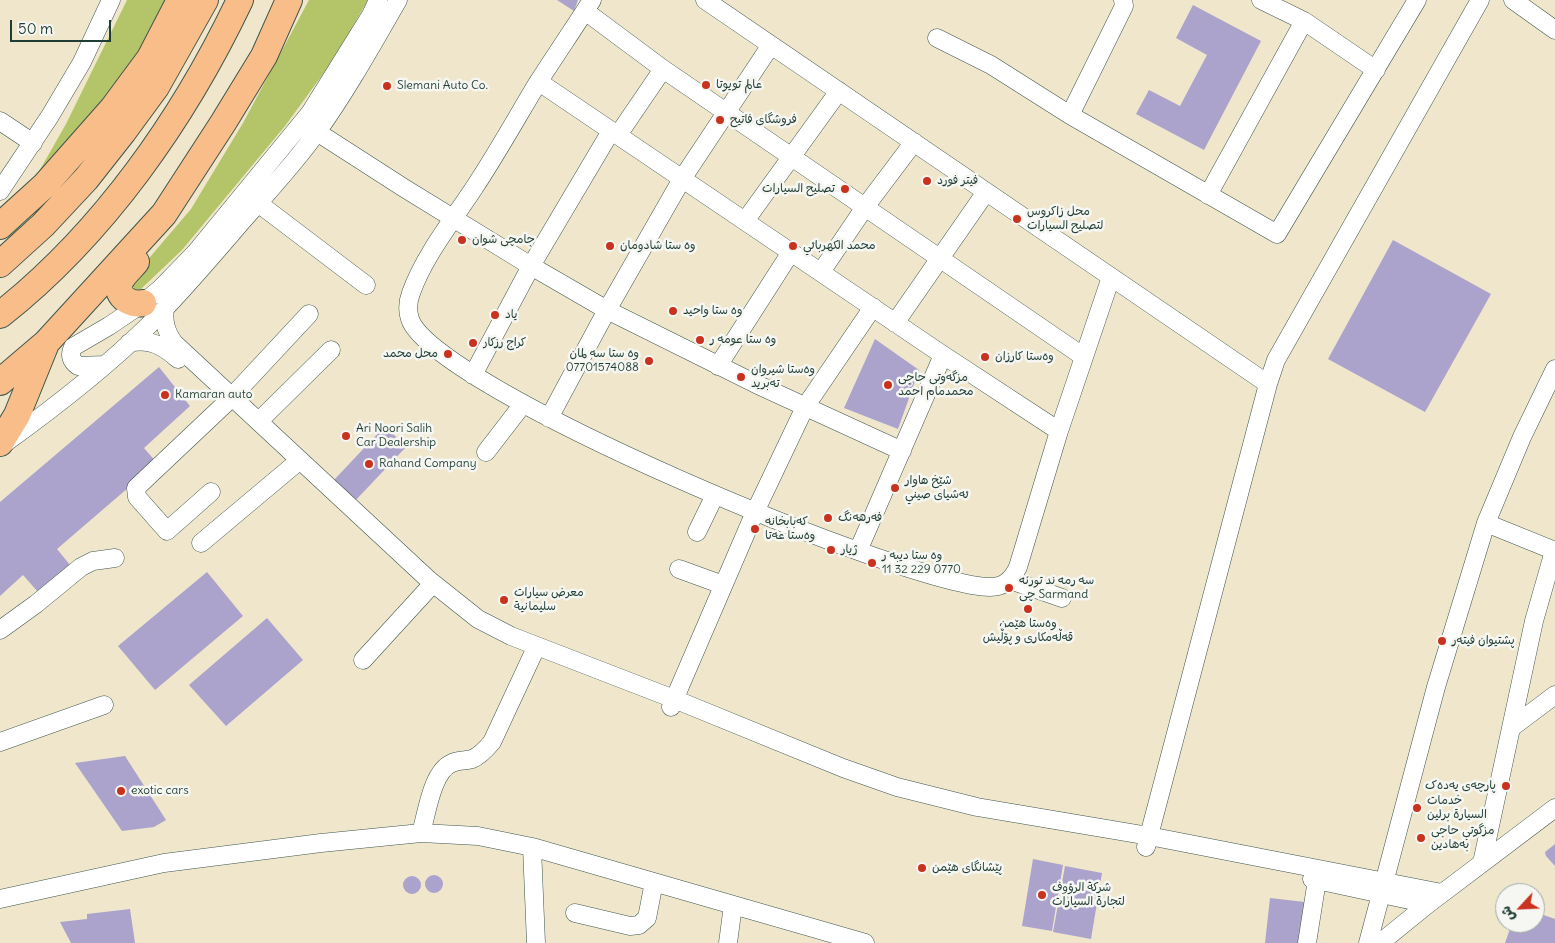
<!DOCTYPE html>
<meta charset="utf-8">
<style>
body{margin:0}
#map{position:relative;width:1555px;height:943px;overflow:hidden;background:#efe6cc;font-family:Delius,"Playpen Sans Arabic",sans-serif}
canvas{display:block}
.north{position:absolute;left:1495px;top:883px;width:50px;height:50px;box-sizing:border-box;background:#f6f6f2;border:1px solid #a0aca6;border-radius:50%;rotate:245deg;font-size:14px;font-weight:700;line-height:20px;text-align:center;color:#1f3d34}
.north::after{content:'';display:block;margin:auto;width:18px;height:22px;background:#c8321e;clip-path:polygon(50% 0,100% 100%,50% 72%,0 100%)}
.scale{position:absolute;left:10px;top:20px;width:101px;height:22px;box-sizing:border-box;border:2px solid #1f3d34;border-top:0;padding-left:6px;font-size:15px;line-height:18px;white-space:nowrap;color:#1f3d34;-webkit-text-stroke:4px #f6f6f2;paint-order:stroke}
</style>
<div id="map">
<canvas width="1555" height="943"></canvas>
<div class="north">ش</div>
<div class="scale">50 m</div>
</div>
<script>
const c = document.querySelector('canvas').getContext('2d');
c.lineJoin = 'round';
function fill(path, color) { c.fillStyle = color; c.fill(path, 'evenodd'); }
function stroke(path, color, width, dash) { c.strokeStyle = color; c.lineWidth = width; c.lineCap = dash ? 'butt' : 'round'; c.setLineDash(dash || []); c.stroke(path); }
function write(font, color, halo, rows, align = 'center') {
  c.font = font + ' Delius,"Playpen Sans Arabic",sans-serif'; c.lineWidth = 5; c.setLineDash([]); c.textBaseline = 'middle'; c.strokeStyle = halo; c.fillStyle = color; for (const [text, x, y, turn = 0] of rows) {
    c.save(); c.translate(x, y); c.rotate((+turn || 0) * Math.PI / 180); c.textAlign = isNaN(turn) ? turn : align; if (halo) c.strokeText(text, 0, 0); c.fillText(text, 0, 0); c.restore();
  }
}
const green = new Path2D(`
 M127,0H173L127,74L29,189L66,124Z
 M309,0H368L334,59L285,126L182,250L141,289L136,290L131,284L133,277L191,209L243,123Z`);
const building = new Path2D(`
 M557,0H578L574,11Z
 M1193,5L1261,41L1204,150L1136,114L1149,90L1180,106L1207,55L1176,38Z
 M1393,240L1491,294L1425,412L1328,359Z
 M875,339L919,370L898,429L844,408Z
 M159,367L190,406L144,448L157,463L57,549L70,565L38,592L23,575L0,596V502Z
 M385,426L406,447L354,502L333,481Z
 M207,572L243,616L155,690L118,646Z
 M267,618L303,660L226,726L189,685Z
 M125,756L166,820L154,827L122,831L75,763Z
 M1555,844V866L1546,856L1545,852Z
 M1033,859L1063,865L1052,931L1022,926Z
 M1065,866L1102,873L1091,939L1053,932Z
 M425 884a9 9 0 1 1 18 0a9 9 0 1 1-18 0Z
 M403 885a9 9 0 1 1 18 0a9 9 0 1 1-18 0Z
 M1270,898L1305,902L1300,943H1265Z
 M130,909L135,943H71L60,922L87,919V914Z
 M1535,912L1555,919V943H1505L1512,923H1535Z`);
const minor = new Path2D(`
 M592,0C574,28 555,56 537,84C516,119 496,155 474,188C453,220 424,256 411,293C408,301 407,310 410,319C432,388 910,587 990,587C1004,587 1012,580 1018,567L1059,431L1111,277
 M705,0L1268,384
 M1261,0L1304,21L1376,70
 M1513,0L1555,30
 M585,11L663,69L1084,357
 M937,38L991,65L1070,115L1277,234L1417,0
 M539,82L943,355L1059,431
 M1070,115L1124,6L1123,0
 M0,121L33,143
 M317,132L404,188L531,266L607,310L756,384L902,451
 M618,135L663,69
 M0,191L50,116L82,62L111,0
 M1208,195L1304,21
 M258,203L366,285
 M745,221L839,91
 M821,272L865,207L914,142
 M165,308C163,322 166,332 174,343L429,580L478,619L511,636L674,699L843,768L897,787L977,807L1149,836L1442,893
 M895,323L986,192
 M129,343C150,338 163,346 178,359
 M105,365L78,366C71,361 69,355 73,347L109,326L143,303L160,289L196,252L310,113L371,15L378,0
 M718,366L791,252
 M473,375L531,266L611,131
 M549,418L607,310L682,179L771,45
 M259,421L331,350
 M5,443C55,407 104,369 148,326C182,292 213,255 244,219C269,191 295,163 317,132C347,90 372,45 398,0
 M486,452L523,404
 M211,492L167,531L137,497L136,488L226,403L309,314
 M1486,523L1555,551
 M697,532L715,495
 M201,543L294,465
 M858,551L943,355
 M679,569L723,585
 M1010,580L1062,598
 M0,630L36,604L81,567L93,561L115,558
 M363,660L428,589
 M671,707L755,512L805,407L873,307
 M1511,728L1555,695
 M0,742L104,705
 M421,833C427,813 432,771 452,763C458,760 465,761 472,759C480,756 487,748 492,742L533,654
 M532,847L536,943
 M1146,847L1268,384L1276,360L1480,0
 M1482,863L1534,621L1554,551
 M1312,879L1428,904
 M0,899L164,863L321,843L421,833L478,836L532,847L865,943
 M575,913L630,926L639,925L647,918L654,882
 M728,943L733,905
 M1307,943L1317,880
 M1368,943L1436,687L1486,523L1522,437L1555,369
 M1380,943L1428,904L1555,808`);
const highway = new Path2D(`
 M0,226L45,185L113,108L150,58L180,0
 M136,262C132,267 124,274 121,280C113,295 130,306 143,303
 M0,264L43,225L86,179L123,132L156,87L205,0
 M0,315C103,234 184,118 240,0
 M0,382L46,343L164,214L223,123L264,56L289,0
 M0,443L17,415L45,346`);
const markers = [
 [706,85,5,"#c8321e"],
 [387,86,5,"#c8321e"],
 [720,120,5,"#c8321e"],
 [927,181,5,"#c8321e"],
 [845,189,5,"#c8321e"],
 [1017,219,5,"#c8321e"],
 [462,240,5,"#c8321e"],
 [610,246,5,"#c8321e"],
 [793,246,5,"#c8321e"],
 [673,311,5,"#c8321e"],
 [495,315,5,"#c8321e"],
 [700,340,5,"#c8321e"],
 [473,343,5,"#c8321e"],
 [448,354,5,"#c8321e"],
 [985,357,5,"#c8321e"],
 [649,361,5,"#c8321e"],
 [741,377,5,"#c8321e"],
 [888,385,5,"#c8321e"],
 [165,395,5,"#c8321e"],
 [346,436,5,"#c8321e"],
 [369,464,5,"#c8321e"],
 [895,488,5,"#c8321e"],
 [828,518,5,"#c8321e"],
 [755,529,5,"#c8321e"],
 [831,550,5,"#c8321e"],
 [872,563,5,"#c8321e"],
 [1009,588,5,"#c8321e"],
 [504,600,5,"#c8321e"],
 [1028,609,5,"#c8321e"],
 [1442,641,5,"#c8321e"],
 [1506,786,5,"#c8321e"],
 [121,791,5,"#c8321e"],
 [1417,808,5,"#c8321e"],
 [1421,838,5,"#c8321e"],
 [922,868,5,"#c8321e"],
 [1042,895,5,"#c8321e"]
];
const poiNames = [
 ["عالم تويوتا",716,85],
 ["Slemani Auto Co.",397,86],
 ["فروشگاى فاتيح",730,120],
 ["فيتر فورد",937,181],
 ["تصليح السيارات",835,189,"right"],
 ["محل زاكروس",1027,212],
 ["لتصليح السيارات",1027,226],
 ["جامچی شوان",472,240],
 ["وه ستا شادومان",620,246],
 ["محمد الكهربائي",803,246],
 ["وه ستا واحید",683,311],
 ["ياد",505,315],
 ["وه ستا عومه ر",710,340],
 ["كراج رزكار",483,343],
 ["محل محمد",438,354,"right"],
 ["وه ستا سه لمان",639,354,"right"],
 ["07701574088",639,368,"right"],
 ["وەستا کارزان",995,357],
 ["وەستا شیروان",751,370],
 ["تەبرید",751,384],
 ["مزگەوتی حاجی",898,378],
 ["محمدمام احمد",898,392],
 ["Kamaran auto",175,395],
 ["Ari Noori Salih",356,429],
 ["Car Dealership",356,443],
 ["Rahand Company",379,464],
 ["شێخ هاوار",905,481],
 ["ئەشیای صيني",905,495],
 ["فەرهەنگ",838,518],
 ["کەبابخانە",765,522],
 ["وەستا عەتا",765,536],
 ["ژیار",841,550],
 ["وه ستا دیبه ر",882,556],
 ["11 32 229 0770",882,570],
 ["سه رمه ند تورنه",1019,581],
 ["چی Sarmand",1019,595],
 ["معرض سيارات",514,593],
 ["سليمانية",514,607],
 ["وەستا هێمن",1028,624,"center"],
 ["قەڵەمکاری و پۆڵیش",1028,638,"center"],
 ["پشتیوان فیتەر",1452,641],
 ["پارچەی یەدەک",1496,786,"right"],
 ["exotic cars",131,791],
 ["خدمات",1427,801],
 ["السیارة برلین",1427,815],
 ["مزگوتي حاجی",1431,831],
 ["بەهادین",1431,845],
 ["پێشانگای هێمن",932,868],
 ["شركة الرؤوف",1052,888],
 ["لتجارة السيارات",1052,902]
];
fill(green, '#b3c568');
fill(building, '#aba3cc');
stroke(minor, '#3e564b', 19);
stroke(highway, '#3e564b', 28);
stroke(minor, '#fff', 18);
stroke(highway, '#f8bd89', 26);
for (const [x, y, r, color] of markers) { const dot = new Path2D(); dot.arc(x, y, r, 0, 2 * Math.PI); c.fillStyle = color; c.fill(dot); stroke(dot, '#f6f6f2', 2); }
write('12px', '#1f3d34', '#f6f6f2', poiNames, 'left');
</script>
